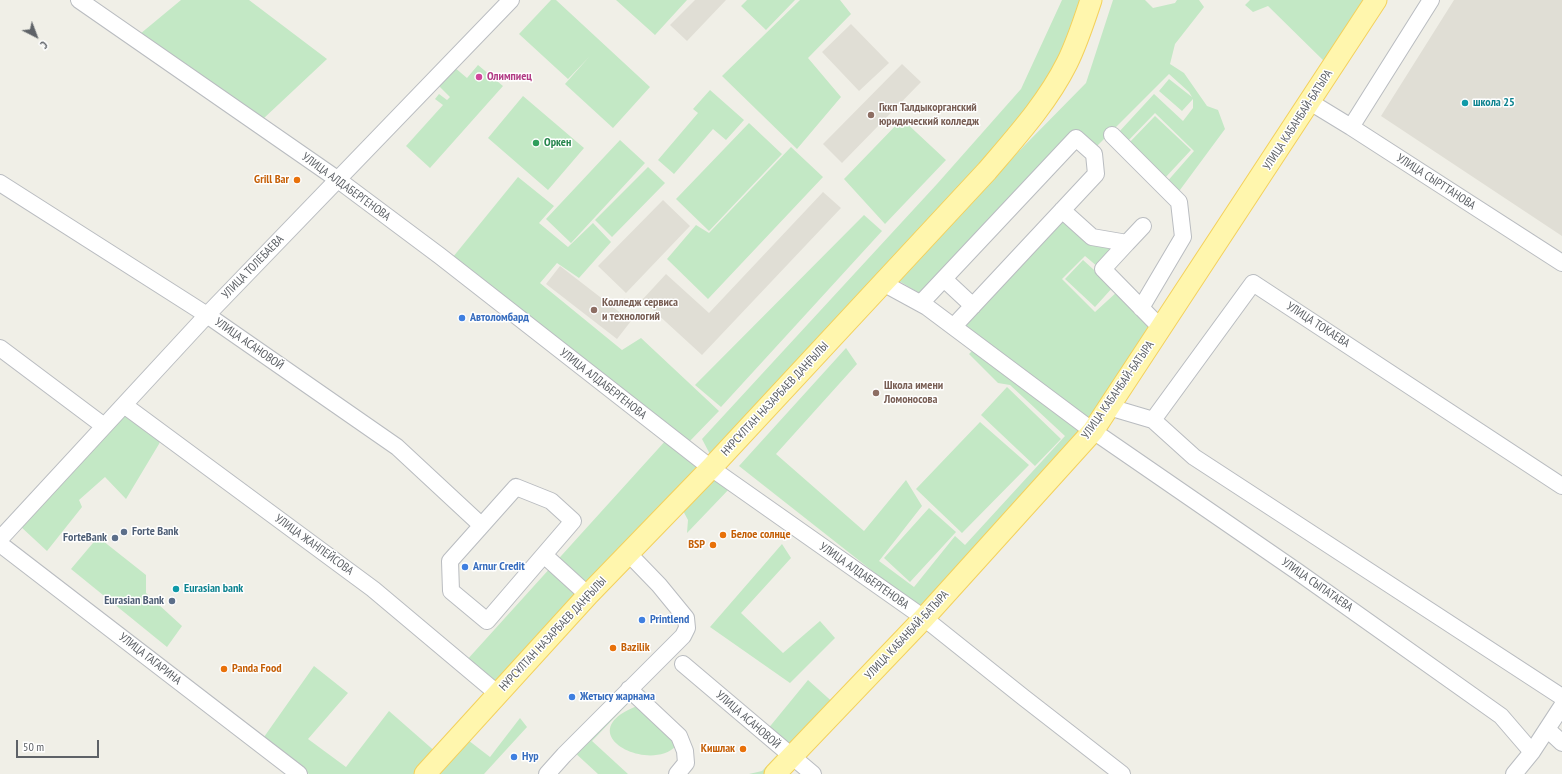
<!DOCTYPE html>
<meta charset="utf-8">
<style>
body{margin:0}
#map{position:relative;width:1562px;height:774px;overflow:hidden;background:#f0efe7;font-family:"PT Sans Narrow",sans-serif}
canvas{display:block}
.north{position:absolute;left:16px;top:16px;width:40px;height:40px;-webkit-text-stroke:3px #fff;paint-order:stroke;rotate:138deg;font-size:11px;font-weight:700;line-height:16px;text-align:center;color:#5e6267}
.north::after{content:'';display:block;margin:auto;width:14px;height:18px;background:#5e6267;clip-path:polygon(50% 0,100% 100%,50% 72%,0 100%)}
.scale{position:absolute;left:16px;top:740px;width:83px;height:18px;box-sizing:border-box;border:2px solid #5e6267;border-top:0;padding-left:5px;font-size:12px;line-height:14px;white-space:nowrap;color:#5e6267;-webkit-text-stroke:3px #fff;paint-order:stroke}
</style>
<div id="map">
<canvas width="1562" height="774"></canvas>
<div class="north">С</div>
<div class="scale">50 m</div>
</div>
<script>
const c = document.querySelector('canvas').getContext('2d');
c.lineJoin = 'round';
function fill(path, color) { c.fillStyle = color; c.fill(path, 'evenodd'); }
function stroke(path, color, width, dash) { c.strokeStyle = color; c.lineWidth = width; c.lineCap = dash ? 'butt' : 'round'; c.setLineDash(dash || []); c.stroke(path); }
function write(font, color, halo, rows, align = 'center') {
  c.font = font + ' "PT Sans Narrow",sans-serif'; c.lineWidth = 3; c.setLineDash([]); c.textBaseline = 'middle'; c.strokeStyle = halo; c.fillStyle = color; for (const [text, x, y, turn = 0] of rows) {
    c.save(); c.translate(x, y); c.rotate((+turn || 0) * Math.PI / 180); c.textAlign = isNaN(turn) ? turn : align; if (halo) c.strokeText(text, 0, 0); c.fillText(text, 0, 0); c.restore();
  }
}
const education = new Path2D(`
 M695,0H726L687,41L670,25Z
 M1454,0H1562V236L1381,116Z
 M851,24L889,63L859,91L822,52Z
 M902,64L921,82L842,163L823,144Z
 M823,192L841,208L702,355L642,300L666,274L709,313Z
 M663,200L690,226L626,293L598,266Z
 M560,266L631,321L617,339L546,284Z`);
const green = new Path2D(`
 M181,0H249L327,59L263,119L140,34Z
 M551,0H556L650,87L613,128L565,84L589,57L568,79L519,34Z
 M616,0H687L655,35Z
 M747,0H795L766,30L741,6Z
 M800,0H840L851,14L808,58L841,97L797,149L722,76Z
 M1062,0H1083L1064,57L998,158L712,458L702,439L937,184L1021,89Z
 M1113,0H1145L1153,8L1175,3L1177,0H1199L1204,7L1175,44L1170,64L1184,73L1207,106L1218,110L1225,129L1177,194L1165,184L1194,151L1155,113L1125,144L1118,133L1154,94L1183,121L1193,108V99L1182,111L1159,91L1169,79L1192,97L1189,92L1169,74L1096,147L1077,134L924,296L894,278L1086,83Z
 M1250,0H1369L1328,65L1268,6L1253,12L1245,5Z
 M478,65L503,86L430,168L406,146L443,105L435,99L439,94L447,100L450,97L438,85L454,67L467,78Z
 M710,90L744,120L726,140L713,129L674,174L658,160L698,113L693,109Z
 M523,96L584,148L548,190L488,138Z
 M1155,116L1191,150L1164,179L1127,145Z
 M902,119L946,160L885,224L844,179Z
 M749,123L782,154L709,231L676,199Z
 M620,140L645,163L571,243L546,219Z
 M791,147L823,177L708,299L667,259L696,225L709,233Z
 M648,167L665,183L612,237L595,220Z
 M518,177L554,206L539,223L568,247L593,223L611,242L579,278L557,263L540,283L622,350L641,338L719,411L687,444L453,257Z
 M864,215L882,231L721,407L695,385Z
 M1065,218L1117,248L1098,267L1085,256L1062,279L1095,312L1118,291L1157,329L1091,424L960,325Z
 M1083,260L1113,287L1095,307L1065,279Z
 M846,348L857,364L776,454L864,531L906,480L922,506L879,561L914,587L955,536L965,545L1065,436L1010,385L998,383L969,354L975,348L1085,433L922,610L739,466Z
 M1007,387L1061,439L1035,466L981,415Z
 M124,410L161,438L159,444L126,499L105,477L79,500L82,507L47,551L20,526Z
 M980,422L1029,465L962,533L916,489Z
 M667,439L702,467L497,686L466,661Z
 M712,472L731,487L687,533L688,520L681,507Z
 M929,508L956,532L910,582L884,558Z
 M98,537L146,575V593L182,626L167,647L71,569Z
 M782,544L791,558L741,613L783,653L820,621L835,638L790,683L710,627Z
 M314,666L348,693L308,739L346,767L389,711L438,754L419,774H309L264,737Z
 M808,680L837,706L792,751L767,730Z
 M639,692L592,741L628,774H598L573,751L585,738Z
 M637,706H648L676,746C649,774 568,733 637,706Z
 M520,718L527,727L484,774H430L464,737L490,757Z
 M778,754L784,759L770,774H749L762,771Z`);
const minor = new Path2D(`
 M79,0L337,179L440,256L711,468L924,618L1023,697L1122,774
 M1310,102L1351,127L1562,263
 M1351,127L1431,0
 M1112,135L1179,202L1183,237L1141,308
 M0,183L207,315L397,447L481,525
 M1062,210L1092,237L1127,243L1103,269L1161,328
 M1127,243L1143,226
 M944,279L973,306
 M883,283L927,307L1086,426L1298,572L1501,716L1532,752
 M921,303L1076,138L1094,154L1096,174L954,326
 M0,348L104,426
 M124,405L373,589L498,694
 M1109,407L1153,420L1253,283L1562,486
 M1153,420L1194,457L1562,697
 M516,487L551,501L573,521L487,621L451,591L450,561Z
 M0,539L207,315L511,0
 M0,544L299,774
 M544,555L588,595
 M683,664L813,774
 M629,689L679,736L685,751L686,763L677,774
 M1547,729L1562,743
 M547,774L564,755L683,636L687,628L686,618L659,585L628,553
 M1514,774L1532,752L1562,706`);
const major = new Path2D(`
 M425,774L588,595L711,468L987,171C1016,137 1047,103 1067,63C1077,43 1084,21 1091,0
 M775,774L924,618L1093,431L1376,0`);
const markers = [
 [479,77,4,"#d1479c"],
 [1465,103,4,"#0f9aa8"],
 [871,115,4,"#8d6e63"],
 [536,143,4,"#2e9e5b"],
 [297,180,4,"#e8710a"],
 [594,310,4,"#8d6e63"],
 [462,318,4,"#3f7fe0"],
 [876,393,4,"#8d6e63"],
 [124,532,4,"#5c6f8a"],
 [723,535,4,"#e8710a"],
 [115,538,4,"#5c6f8a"],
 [713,545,4,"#e8710a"],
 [465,567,4,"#3f7fe0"],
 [176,589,4,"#0f9aa8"],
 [172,601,4,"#5c6f8a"],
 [642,620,4,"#3f7fe0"],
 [613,648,4,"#e8710a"],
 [224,669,4,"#e8710a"],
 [572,697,4,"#3f7fe0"],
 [743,749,4,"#e8710a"],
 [514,757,4,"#3f7fe0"]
];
const hotelNames = [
 ["Олимпиец",487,77]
];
const cultureNames = [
 ["школа 25",1473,103],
 ["Eurasian bank",184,589]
];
const educationNames = [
 ["Гккп Талдыкорганский",879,108],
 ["юридический колледж",879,122],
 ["Колледж сервиса",602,303],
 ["и технологий",602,317],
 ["Школа имени",884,386],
 ["Ломоносова",884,400]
];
const streetNames = [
 ["УЛИЦА КАБАНБАЙ-БАТЫРА",1298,120,-57],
 ["УЛИЦА СЫРТТАНОВА",1436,182,33],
 ["УЛИЦА АЛДАБЕРГЕНОВА",346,187,36],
 ["УЛИЦА ТОЛЕБАЕВА",253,267,-46],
 ["УЛИЦА ТОКАЕВА",1318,325,33],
 ["УЛИЦА АСАНОВОЙ",249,344,35],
 ["УЛИЦА АЛДАБЕРГЕНОВА",603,384,38],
 ["УЛИЦА КАБАНБАЙ-БАТЫРА",1118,390,-55],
 ["НҰРСҰЛТАН НАЗАРБАЕВ ДАҢҒЫЛЫ",775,399,-47],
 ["УЛИЦА ЖАНПЕЙСОВА",314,545,36],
 ["УЛИЦА АЛДАБЕРГЕНОВА",864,576,35],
 ["УЛИЦА СЫПАТАЕВА",1317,585,35],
 ["НҰРСҰЛТАН НАЗАРБАЕВ ДАҢҒЫЛЫ",553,634,-47],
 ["УЛИЦА КАБАНБАЙ-БАТЫРА",907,635,-47],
 ["УЛИЦА ГАГАРИНА",150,659,38],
 ["УЛИЦА АСАНОВОЙ",748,720,41]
];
const leisureNames = [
 ["Оркен",544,143]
];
const foodNames = [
 ["Grill Bar",289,180],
 ["Белое солнце",731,535,"left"],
 ["BSP",705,545],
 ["Bazilik",621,648,"left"],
 ["Panda Food",232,669,"left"],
 ["Кишлак",735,749]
];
const shopNames = [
 ["Автоломбард",470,318],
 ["Arnur Credit",473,567],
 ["Printlend",650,620],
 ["Жетысу жарнама",580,697],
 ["Нур",522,757]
];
const serviceNames = [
 ["Forte Bank",132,532,"left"],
 ["ForteBank",107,538],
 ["Eurasian Bank",164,601]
];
fill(education, '#e0ded5');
fill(green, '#c3e8c5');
stroke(minor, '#b9bcc0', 18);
stroke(major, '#f4d15c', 23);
stroke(minor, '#fff', 16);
stroke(major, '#fff6ad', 21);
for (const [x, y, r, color] of markers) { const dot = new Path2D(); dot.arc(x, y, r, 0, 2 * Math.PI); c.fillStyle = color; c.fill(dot); stroke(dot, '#fff', 1.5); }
write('bold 12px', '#b23c85', '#fff', hotelNames, 'left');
write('bold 12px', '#0d838f', '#fff', cultureNames, 'left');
write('bold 12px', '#785e54', '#fff', educationNames, 'left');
write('12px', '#5e6267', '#fff', streetNames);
write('bold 12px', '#27864d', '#fff', leisureNames, 'left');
write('bold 12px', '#c56008', '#fff', foodNames, 'right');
write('bold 12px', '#366cbe', '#fff', shopNames, 'left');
write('bold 12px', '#4e5e75', '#fff', serviceNames, 'right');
</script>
